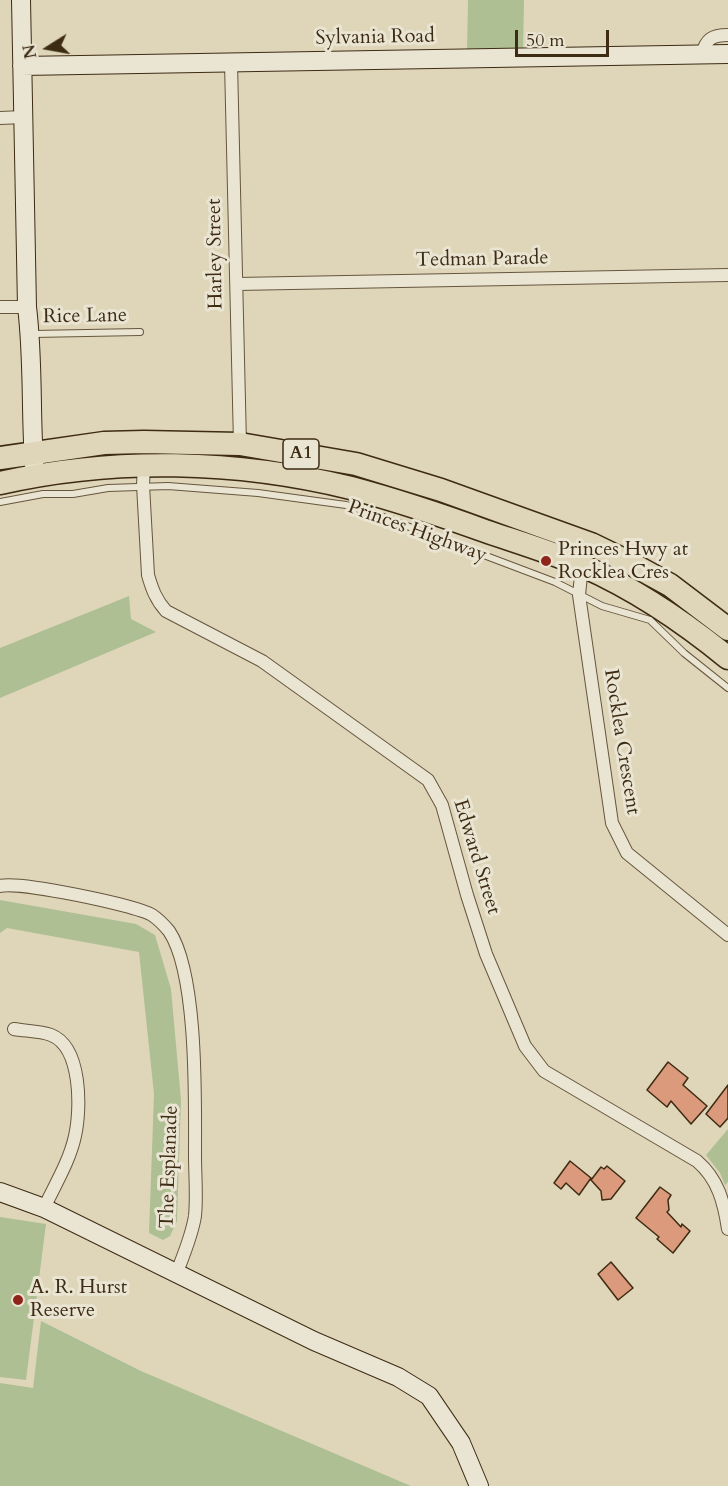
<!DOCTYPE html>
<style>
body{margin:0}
#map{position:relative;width:728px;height:1486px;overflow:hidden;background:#dfd6ba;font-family:Cardo,serif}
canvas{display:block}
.north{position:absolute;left:18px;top:18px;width:60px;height:60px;-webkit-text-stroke:4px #eae4d2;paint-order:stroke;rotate:259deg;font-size:16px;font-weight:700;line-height:24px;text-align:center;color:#3d2b13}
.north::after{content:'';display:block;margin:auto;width:21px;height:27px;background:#3d2b13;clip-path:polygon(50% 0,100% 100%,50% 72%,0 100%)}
.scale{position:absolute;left:515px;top:30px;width:94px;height:27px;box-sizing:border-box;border:3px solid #3d2b13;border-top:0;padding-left:8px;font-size:18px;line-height:21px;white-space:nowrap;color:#3d2b13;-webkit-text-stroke:4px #eae4d2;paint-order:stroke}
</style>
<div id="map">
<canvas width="728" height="1486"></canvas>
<div class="north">N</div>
<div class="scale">50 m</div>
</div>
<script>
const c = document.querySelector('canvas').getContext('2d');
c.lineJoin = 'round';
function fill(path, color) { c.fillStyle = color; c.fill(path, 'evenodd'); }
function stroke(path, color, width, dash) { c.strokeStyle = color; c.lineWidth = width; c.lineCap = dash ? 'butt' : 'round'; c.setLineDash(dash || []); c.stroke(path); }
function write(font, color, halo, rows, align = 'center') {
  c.font = font + ' Cardo,serif'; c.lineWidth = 6; c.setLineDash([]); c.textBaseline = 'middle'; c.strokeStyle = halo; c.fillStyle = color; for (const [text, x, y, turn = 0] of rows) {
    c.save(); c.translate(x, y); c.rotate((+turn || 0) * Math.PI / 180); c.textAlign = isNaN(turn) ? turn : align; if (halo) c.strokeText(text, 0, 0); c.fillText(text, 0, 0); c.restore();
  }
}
const green = new Path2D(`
 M468,0H524L523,53L467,52Z
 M129,596L131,619L156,632L0,698V648Z
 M0,900L136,924L155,935L171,989L181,1100L177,1221L170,1236L163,1240L149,1233L154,1094L139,952L7,928L0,933Z
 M728,1129V1182L725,1185L720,1173L706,1155Z
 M0,1217L46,1224L26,1380L0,1377Z
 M41,1321L141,1371L411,1486H0V1383L33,1388Z`);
const building = new Path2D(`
 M668,1062L688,1078L683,1085L707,1106L691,1124L671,1101L667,1107L647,1090Z
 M728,1085V1118L720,1127L706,1114Z
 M570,1161L591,1178L579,1195L566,1183L561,1189L554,1183Z
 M607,1166L625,1181L611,1199L602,1200L601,1191L591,1180L601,1167L604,1169Z
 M660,1187L671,1195L668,1200L669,1210L667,1212L681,1227L682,1224L690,1231L673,1253L657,1239L659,1237L636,1218Z
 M611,1262L633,1288L618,1300L598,1274Z`);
const lane = new Path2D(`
 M33,334L140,332
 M0,502L43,494H73L108,488L168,486L258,493L346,505L370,512L555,582L602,606L650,620L684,653L728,688`);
const street = new Path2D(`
 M702,54C706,39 712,35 728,35
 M231,63L240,444
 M0,118L23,117
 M237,284L728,275
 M0,307H27
 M144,465L143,485L148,575C152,589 156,600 166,611L262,661L428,780L442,805L467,895L486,954L525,1046L544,1071L697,1161C718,1179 724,1202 728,1229
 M591,544L582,566L579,595L612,823L627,853L728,935
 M0,886C20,881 134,905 152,915C158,919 164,925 169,931C198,974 195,1102 195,1156C195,1175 197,1196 195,1216C192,1235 184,1254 177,1272
 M14,1029C25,1031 40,1031 51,1035C82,1047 81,1109 75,1136C70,1160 55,1185 44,1208`);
const secondary = new Path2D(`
 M21,0L27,307C34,363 30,420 35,477
 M22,66L728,54
 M0,1192L44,1208L314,1341L398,1377L429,1396L461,1443L479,1486`);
const highway = new Path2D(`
 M0,458L104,443L144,442L240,444L356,464L441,490L591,544L628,562L670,585L728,629
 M0,483C114,457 237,460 351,488C396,500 441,515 485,531C517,542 551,552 583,566C635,589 684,622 728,658`);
const markers = [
 [546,561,6,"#8f2418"],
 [18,1300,6,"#8f2418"]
];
const shields = [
 [301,454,36]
];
const shieldNames = [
 ["A1",301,454]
];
const streetNames = [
 ["Sylvania Road",375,38,-1],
 ["Harley Street",216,254,-91],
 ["Tedman Parade",482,260,-1],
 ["Rice Lane",85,317,-1],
 ["Princes Highway",417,532,20],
 ["Rocklea Crescent",621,742,81],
 ["Edward Street",476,857,73],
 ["The Esplanade",170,1167,-88]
];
const poiNames = [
 ["Princes Hwy at",558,550],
 ["Rocklea Cres",558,573],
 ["A. R. Hurst",30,1288],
 ["Reserve",30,1311]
];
fill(green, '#aebf93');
fill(building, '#da9a7b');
stroke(building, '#3d2b13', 1.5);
stroke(lane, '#66563d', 8);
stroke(street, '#66563d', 14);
stroke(secondary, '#3d2b13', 20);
stroke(highway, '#3d2b13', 25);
stroke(lane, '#eae4d2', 6);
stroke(street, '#eae4d2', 12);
stroke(secondary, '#eae4d2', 18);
stroke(highway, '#dfd6ba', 22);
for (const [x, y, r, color] of markers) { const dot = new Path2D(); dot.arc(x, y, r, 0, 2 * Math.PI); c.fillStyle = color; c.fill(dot); stroke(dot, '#eae4d2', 2); }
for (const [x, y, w] of shields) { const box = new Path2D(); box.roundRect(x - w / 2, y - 15, w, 30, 4.5); c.fillStyle = '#eae4d2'; c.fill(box); stroke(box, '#3d2b13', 1.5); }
write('bold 18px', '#3d2b13', null, shieldNames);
write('20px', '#3d2b13', '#eae4d2', streetNames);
write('20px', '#3d2b13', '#eae4d2', poiNames, 'left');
</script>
